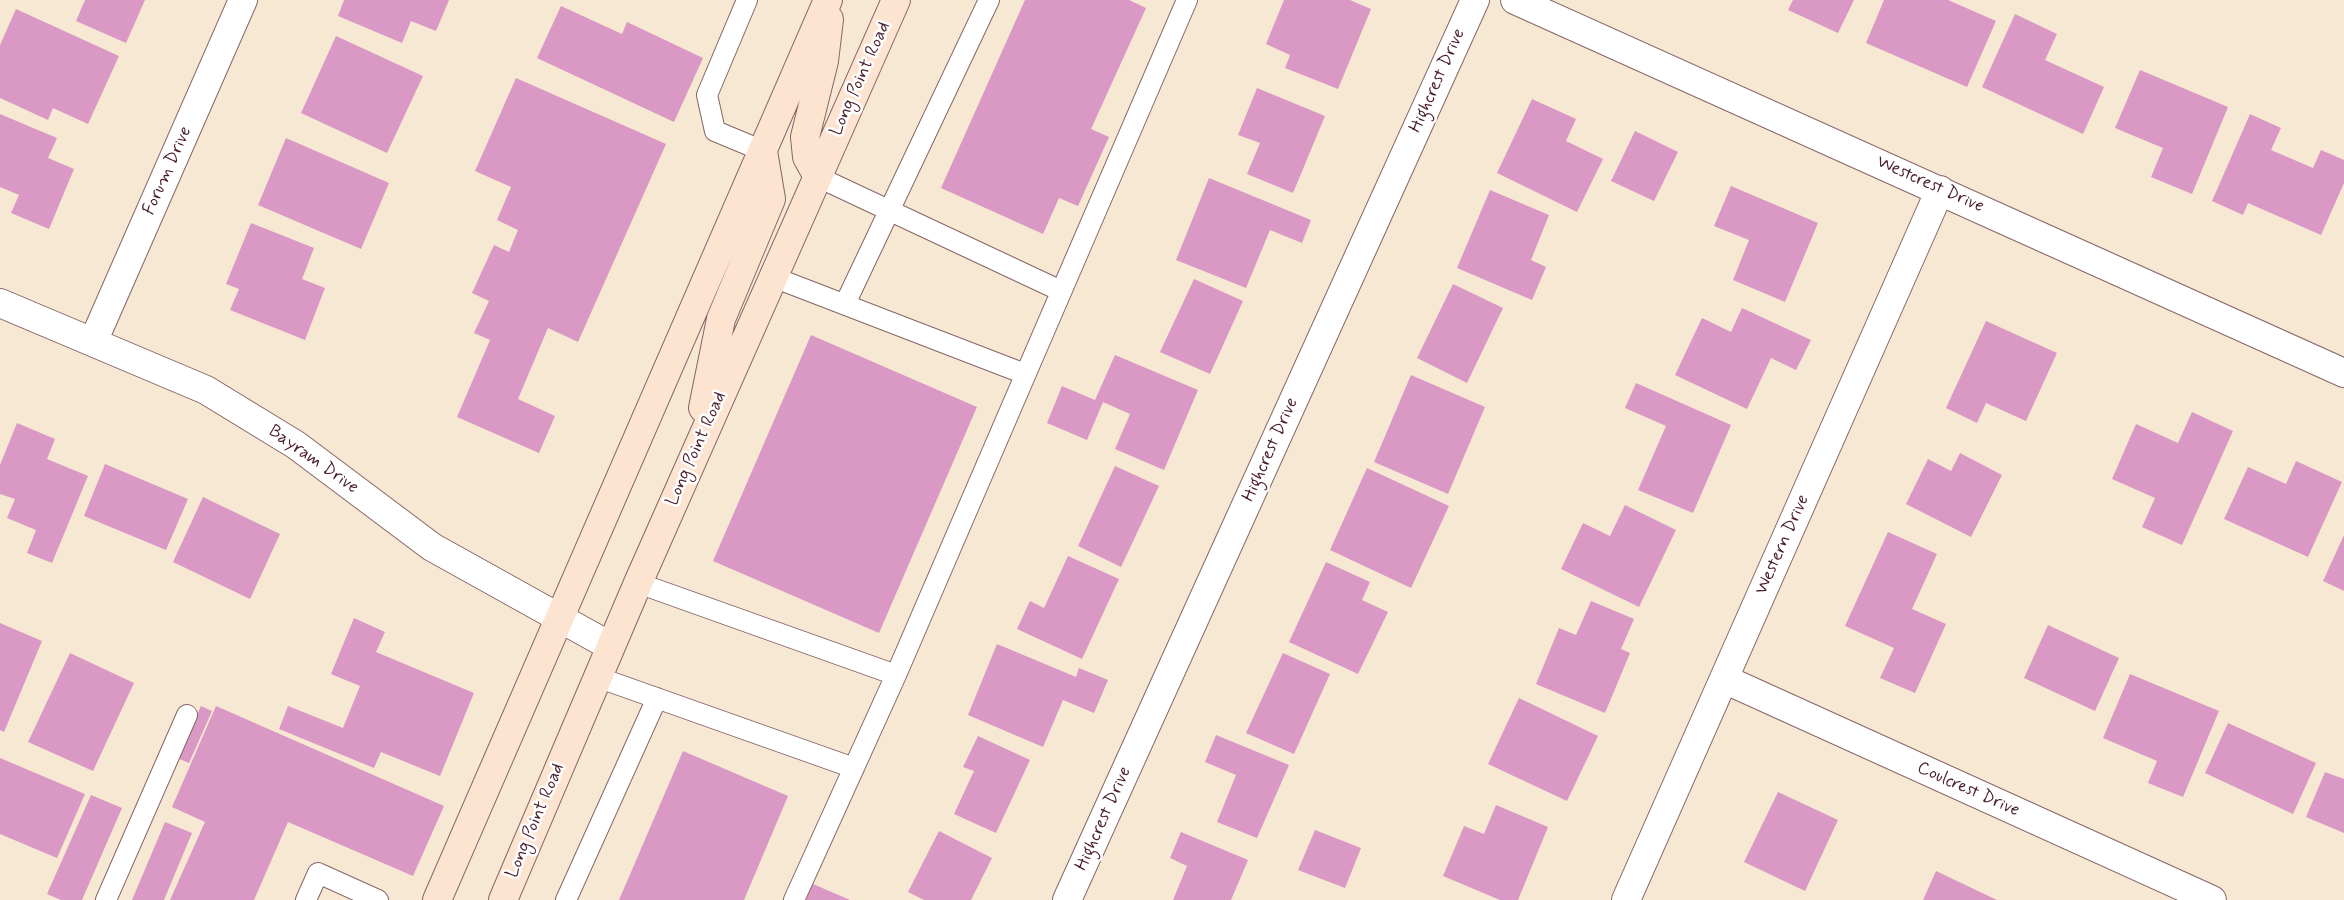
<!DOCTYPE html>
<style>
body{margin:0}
canvas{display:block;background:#f7e8d4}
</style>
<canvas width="2344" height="900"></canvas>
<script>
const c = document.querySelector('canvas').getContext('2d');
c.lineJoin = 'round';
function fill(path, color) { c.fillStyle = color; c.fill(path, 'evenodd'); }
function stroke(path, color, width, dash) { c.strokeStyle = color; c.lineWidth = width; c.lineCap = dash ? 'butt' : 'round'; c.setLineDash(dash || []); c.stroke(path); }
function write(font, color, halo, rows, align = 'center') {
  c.font = font + ' Mynerve,sans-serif'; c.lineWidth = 5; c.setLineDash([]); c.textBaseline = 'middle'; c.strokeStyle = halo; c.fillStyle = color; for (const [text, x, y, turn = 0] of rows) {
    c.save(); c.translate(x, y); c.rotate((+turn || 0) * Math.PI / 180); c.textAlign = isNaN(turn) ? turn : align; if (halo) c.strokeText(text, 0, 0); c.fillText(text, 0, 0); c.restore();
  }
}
const building = new Path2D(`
 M85,0H145L126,43L76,21Z
 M344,0H449L436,31L411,21L402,43L338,16Z
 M1025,0H1129L1146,8L1091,129L1109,137L1078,206L1059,198L1043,234L941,188Z
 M1284,0H1350L1371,9L1338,89L1285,68L1290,55L1266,44Z
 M1793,0H1854L1838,33L1788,10Z
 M1884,0H1948L1996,21L1967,87L1866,43Z
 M561,6L622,34L627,22L703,58L674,122L537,58Z
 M16,9L119,56L88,124L53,108L48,120L0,98V45Z
 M2015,14L2057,34L2045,60L2104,87L2083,134L1982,87Z
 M336,36L423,76L387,153L301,113Z
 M2140,70L2228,107L2192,194L2151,177L2163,148L2115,128Z
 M516,78L666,144L578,342L548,328L518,399L555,416L539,453L457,417L490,340L474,333L489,301L472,293L494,245L509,252L518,230L497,220L511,187L475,171Z
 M1257,88L1325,116L1293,193L1247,174L1260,143L1238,135Z
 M1532,99L1576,119L1566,141L1603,159L1577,212L1497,173Z
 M0,114L57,138L48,158L74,169L49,229L11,213L19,195L0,187Z
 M2250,114L2281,128L2271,150L2313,168L2321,150L2344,160V183L2321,235L2248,203L2243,215L2212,201Z
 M1635,131L1678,152L1654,201L1611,181Z
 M286,138L389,183L361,249L258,205Z
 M1209,178L1311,220L1302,243L1270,230L1246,288L1176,260Z
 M1731,186L1818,223L1785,302L1733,280L1749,240L1714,226Z
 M1490,190L1549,215L1531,260L1546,267L1532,300L1457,268Z
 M251,223L314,248L302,279L325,288L305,340L230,310L239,289L226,284Z
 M1194,279L1243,301L1210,374L1160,352Z
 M1453,284L1503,308L1467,383L1417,358Z
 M1742,308L1811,340L1796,370L1771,358L1747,409L1675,375L1702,318L1731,332Z
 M1986,321L2057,353L2026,421L1986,403L1977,423L1946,408Z
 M811,335L977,407L879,633L713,561Z
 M1115,355L1198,390L1164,470L1115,449L1130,414L1103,402L1087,440L1047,423L1062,386L1095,400Z
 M1411,375L1485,407L1448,494L1374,462Z
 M1636,383L1731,425L1693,513L1638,490L1666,426L1625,408Z
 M2192,412L2233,431L2182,545L2142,527L2155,498L2112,479L2136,424L2178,443Z
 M17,423L55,439L47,459L88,476L52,563L27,553L36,530L7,518L15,499L0,494V465Z
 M1960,453L2002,475L1971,537L1906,504L1928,459L1951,471Z
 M2296,461L2342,482L2308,557L2224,519L2248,467L2286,484Z
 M105,464L188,499L166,550L84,516Z
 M1115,466L1159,486L1121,567L1078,546Z
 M1367,468L1449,506L1411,588L1330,550Z
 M203,497L280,534L250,599L173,562Z
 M1625,505L1676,530L1639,607L1561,569L1583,523L1610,536Z
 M1888,532L1937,554L1912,609L1946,624L1915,693L1880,678L1894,648L1845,626Z
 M2344,535V591L2323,581Z
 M1068,556L1119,579L1082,659L1017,629L1030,601L1044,608Z
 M1326,562L1370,582L1362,600L1388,612L1358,674L1289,642Z
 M1591,601L1634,619L1621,649L1630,653L1605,713L1536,684L1559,628L1576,635Z
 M354,618L385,632L376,652L474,693L440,776L381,752L374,768L279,729L288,706L343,728L360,686L331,674Z
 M0,623L42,641L4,732L0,730Z
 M2048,625L2119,658L2095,711L2024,678Z
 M997,644L1076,677L1079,668L1108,680L1094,713L1063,700L1043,747L968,715Z
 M70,653L134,683L93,771L28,742Z
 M1283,653L1330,674L1294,754L1246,733Z
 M2130,674L2219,711L2183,797L2148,783L2157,761L2103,738Z
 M1519,698L1598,736L1567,801L1488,764Z
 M201,706L212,711L189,763L177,758Z
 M216,706L444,806L413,876L288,822L254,900H170L205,822L172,807Z
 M2228,723L2316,763L2293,814L2205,773Z
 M1216,735L1289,765L1257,838L1217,822L1236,775L1205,762Z
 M978,736L1030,760L996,833L954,814L974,771L963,767Z
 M683,751L788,796L744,900H619Z
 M0,758L85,794L57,858L0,834Z
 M2325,772L2344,779V833L2306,817Z
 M1778,792L1838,820L1805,891L1744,862Z
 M91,795L122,808L82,900H61L47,894Z
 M1496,805L1548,827L1518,900H1500L1443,876L1464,826L1484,834Z
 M165,822L192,833L164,900H132Z
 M1315,830L1361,848L1345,888L1298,870Z
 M939,831L992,858L971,900H924L908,892Z
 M1181,832L1248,860L1231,900H1173L1187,866L1170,858Z
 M1936,871L1997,900H1923Z
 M813,884L850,900H806Z`);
const service = new Path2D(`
 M747,0L707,95L715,131L763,151
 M818,177L1061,291
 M773,277L1025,374
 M845,304L989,0
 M638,583L896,675
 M597,677L854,768
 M106,900L187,715
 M306,900L318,873L378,900
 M566,900L657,698
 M794,900L896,675L1187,0`);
const minor = new Path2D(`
 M1515,0L2344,373
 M0,303L206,390L296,445L432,547L610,646
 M93,342L243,0
 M1724,679L2212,900
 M1067,900L1475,0
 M1626,900L1940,190`);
const secondary = new Path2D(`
 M818,177L807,157L805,137L824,61L829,19
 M703,408L721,319L771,199L763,151
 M437,900L828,0
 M503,900L638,583L896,0`);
const streetNames = [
 ["Long Point Road",861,79,-66],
 ["Highcrest Drive",1438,81,-66],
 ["Forum Drive",168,171,-66],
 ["Westcrest Drive",1930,185,24],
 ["Long Point Road",697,449,-66],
 ["Highcrest Drive",1271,450,-66],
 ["Bayram Drive",313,460,35],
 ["Western Drive",1783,545,-66],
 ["Coulcrest Drive",1968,790,24],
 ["Highcrest Drive",1104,819,-66],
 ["Long Point Road",536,821,-67]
];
fill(building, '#da98c4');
stroke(service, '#876566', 22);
stroke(minor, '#876566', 30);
stroke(secondary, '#876566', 30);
stroke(service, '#fff', 20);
stroke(minor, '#fff', 28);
stroke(secondary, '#fde4d1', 28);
write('18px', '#4a1f2b', '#fff', streetNames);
</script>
